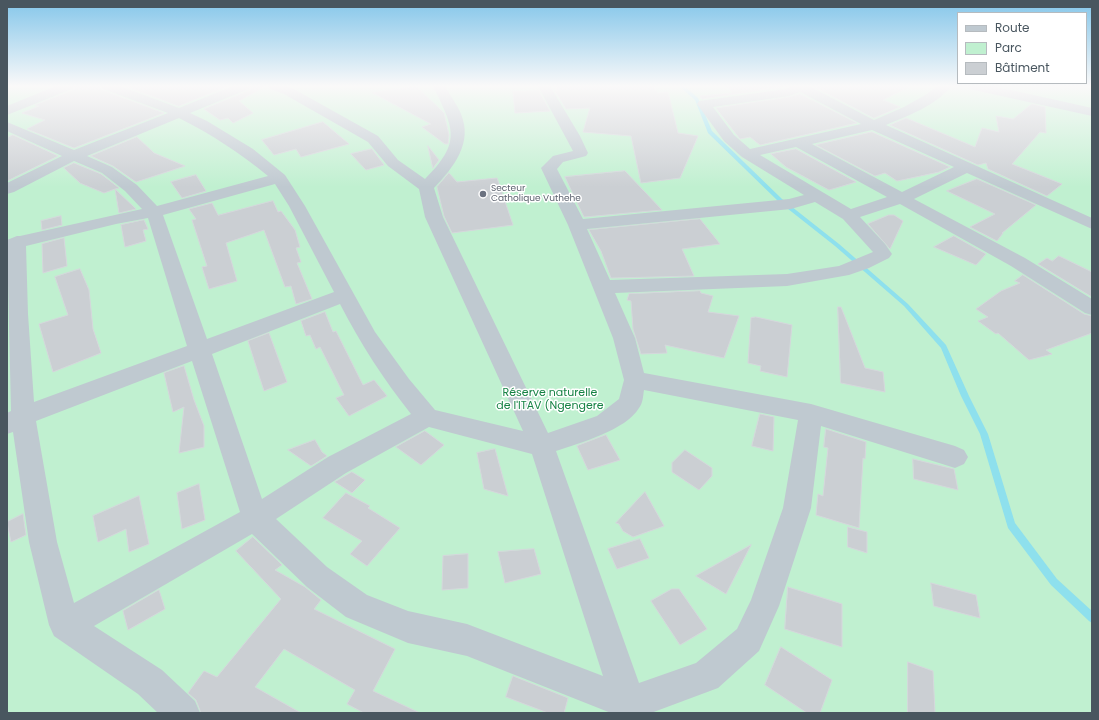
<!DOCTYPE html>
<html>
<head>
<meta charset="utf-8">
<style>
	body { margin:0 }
	#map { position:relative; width:1099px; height:720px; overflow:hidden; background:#f3f1f1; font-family:Poppins,sans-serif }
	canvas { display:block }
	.frame { position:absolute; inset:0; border:8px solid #49565f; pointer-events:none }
	.legend { position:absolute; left:957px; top:12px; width:130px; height:72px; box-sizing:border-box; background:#fff; border:1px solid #b6bbbf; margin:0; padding:5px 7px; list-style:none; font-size:12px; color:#49565f }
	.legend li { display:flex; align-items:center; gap:8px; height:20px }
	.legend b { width:20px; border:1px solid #b6bbbf }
</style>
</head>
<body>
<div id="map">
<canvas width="1099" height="720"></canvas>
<div class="frame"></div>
<ul class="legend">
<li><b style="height:5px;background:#bfc9d0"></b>Route</li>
<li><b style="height:11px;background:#c0f0d0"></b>Parc</li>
<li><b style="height:11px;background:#cbcfd3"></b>Bâtiment</li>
</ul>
</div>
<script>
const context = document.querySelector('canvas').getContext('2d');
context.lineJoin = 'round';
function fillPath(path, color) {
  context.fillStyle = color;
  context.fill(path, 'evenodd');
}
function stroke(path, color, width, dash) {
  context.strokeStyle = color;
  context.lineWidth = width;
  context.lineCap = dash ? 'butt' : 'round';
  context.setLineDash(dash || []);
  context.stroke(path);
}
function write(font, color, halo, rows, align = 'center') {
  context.font = font + ' Poppins,sans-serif';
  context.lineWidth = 3;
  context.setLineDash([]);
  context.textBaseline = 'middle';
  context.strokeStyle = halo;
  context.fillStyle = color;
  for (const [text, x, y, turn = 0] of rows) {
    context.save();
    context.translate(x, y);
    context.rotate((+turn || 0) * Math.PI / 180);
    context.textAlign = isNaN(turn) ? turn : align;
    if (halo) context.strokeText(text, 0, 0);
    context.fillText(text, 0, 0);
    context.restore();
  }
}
const green = new Path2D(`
	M7,86H1092V713H7Z`);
const stream = new Path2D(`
	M679,86H684L698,98L712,131L782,199L839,244L908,304L946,345L969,396L988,434L1015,523L1057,579L1092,611V623L1089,621L1051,585L1008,528L980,434L961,396L941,348L904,306L835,246L778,201L708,133L695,100Z`);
const building = new Path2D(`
	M75,86H100L102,90L164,113L74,148L27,129L45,120L22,113L39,106L35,105L73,90Z
	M125,86H228L179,106Z
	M252,86H265L239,101L253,113L233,123L228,118L220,120L204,109L250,90Z
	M416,86L444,113L449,135L448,144H445L422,127L431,124L373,93Z
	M556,86H654L657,93L668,92L678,133L698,136L680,178L641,183L631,136L583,132L590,108L566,109L555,91H557Z
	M726,86H787L702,99L700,96L733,93Z
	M813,86H910L883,100L900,107L874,118Z
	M539,91L550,111L515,113L513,92Z
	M800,94L857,123L760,145L750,137L740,139L716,108L789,97Z
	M1032,104L1045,107L1046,133L1040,132L1012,164L1062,184L1047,196L988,169L986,163L978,165L890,125L906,118L975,147L982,128L999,132L996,116L1013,119Z
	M323,122L349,144L301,157L296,149L274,155L262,140Z
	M872,132L950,167L939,172L897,181L885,173L875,176L816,145Z
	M13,135L58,156L7,181V138Z
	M137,137L154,153L185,166L136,182L113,166L91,156Z
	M428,146L439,160L433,168Z
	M372,149L384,165L366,170L351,154Z
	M796,149L856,182L829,190L786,167L771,154Z
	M74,163L101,174L119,188L115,189L136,209L119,213L115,189L104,193L80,183L64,168Z
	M625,171L662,210L584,217L565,177Z
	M449,173L457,182L497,178L513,225L452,233L444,216L437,187Z
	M196,175L206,191L182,198L171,182Z
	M977,179L1036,205L1002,233H1003L997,241L970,227L995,214L947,191Z
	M273,201L278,212L281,211L295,230L300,247L296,248L301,262L297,263L312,299L296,304L291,286L285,287L264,230L226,243L237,281L209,289L202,267L207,266L192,220L196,219L189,209L212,203L218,215Z
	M889,215H894L903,221L890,249L868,224Z
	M61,216L62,225L42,230L41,221Z
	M700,219L720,244L682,249L694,276L611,278L601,251L589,230Z
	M144,220L148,229L143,230L146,241L125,247L121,225Z
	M954,236L986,254L976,265L934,247Z
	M64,238L67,266L43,273L42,244Z
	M1059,256L1092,272V297L1038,264L1047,258L1052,261Z
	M80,269L89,290L93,329L101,353L53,372L39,324L68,315L55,277Z
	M1023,275L1084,314L1092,316V333L1046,350L1052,354L1029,360L998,333L996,334L978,321L988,317L976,309L1001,291L1020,283L1015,281Z
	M700,291L701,293L713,296L708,312L739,316L724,358L665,345L667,353L641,354L633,329L631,301L627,300L629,294Z
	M838,307H841L865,368L883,372L885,392L841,383Z
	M325,312L333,332L336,331L363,385L374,380L387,396L349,416L336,398L344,395L320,347L316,349L310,335L306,336L301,321Z
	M756,317L792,325L787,377L760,371L761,366L748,363L751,318Z
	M269,333L287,382L264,391L248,341Z
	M184,366L194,400L204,426V447L179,453L184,407L173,412L164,373Z
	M760,414L774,417L773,451L752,446Z
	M826,429L866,442L865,459L863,458L859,528L816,515L818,494L823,496L828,448L824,447Z
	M425,431L444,445L421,465L396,447Z
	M606,435L620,460L588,470L577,446Z
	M315,440L322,452L327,456L311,466L288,450Z
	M495,449L508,496L484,489L477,453Z
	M685,450L712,468V476L699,490L672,472V463Z
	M913,459L954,469L958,490L914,479Z
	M352,472L365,480L352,493L335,482Z
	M199,484L205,520L182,529L177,493Z
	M645,492L664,526L633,537L623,531L619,524L616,523Z
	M346,493L370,506L368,508L400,528L367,566L350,554L362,541L323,518Z
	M139,496L149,544L129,552L126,529L98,542L93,516Z
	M23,514L26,535L11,542L7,522Z
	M848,527L867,532V553L848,547Z
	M253,537L282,565L275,570L305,587L321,600L314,609L395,649L373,691L420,713H364L347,704L355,690L284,649L255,687L301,713H201L196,700L188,693L204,671L217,677L281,599L236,551Z
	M640,539L649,558L617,569L608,549Z
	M751,545L726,594L696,576Z
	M534,549L541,574L505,583L498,552Z
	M468,554V588L442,590L443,556Z
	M931,583L976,595L980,618L934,606Z
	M788,587L842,604V647L785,629Z
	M672,589H679L707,629L680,645L651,601Z
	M159,590L165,609L128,630L123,611Z
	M781,647L832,680L820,713H807L765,685Z
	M908,662L933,671L935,713H908Z
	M513,676L568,698L564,713H548L506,697Z`);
const street = new Path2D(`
	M56,86H74L72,89L7,115V106Z
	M101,86H120L179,108L233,86H251L249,89L190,113L207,121L253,149L285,175L305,206L375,332L409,379L435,410L523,431L425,217L419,189L388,166L368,142L284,94L270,89L268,86H287L292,88L378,136L398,160L425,179C462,142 454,129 433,86H445C450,96 457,104 461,114C473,143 454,167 434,188L443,217L548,433L597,416L619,399L624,380L613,338L568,225L541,168L553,156L573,151L538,86H550L580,136L588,153L586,156L563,162L557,169L583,219L789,199L804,195L742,157L724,141L697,104L699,101L786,89L791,86H809L874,120L904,107L927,94L937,86H951C936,106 907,116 886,125L1092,218V229L967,173L914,199L1025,258L1092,299V315L1085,313L1011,266L900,204L860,217L885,244L892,254L889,258L869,268L849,275L787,286L615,293L635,338L644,373L811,404L955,446L964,450L968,457L964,464L955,468L821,426L811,508L779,606L759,651L718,688L651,713H611L467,656L408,643L346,617L307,587L252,534L94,626L162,670L195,701L200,713H158L138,694L54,636L49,625L29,542L13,432L7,434V413L11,411L7,240L17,236H20L142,209L125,191L102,173L74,161L14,192L7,194V183L62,156L7,131V122L74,150L168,113L103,89ZM800,92L861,124L750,149L734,135L713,107L789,96ZM179,118C211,134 240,153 268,176L157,206L137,185L112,167L87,156ZM872,130L954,167L902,192L812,144ZM796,147L887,197L851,209L760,155ZM275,184L289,206L334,292L207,339L163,215ZM815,202L843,219L873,252L839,266L787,274L610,280L587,229L791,209ZM148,218L187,346L34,402L28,314L26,246L116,224ZM340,304C360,343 384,380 411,414L328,457L262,499L212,354ZM192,361L240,512L74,603L57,542L36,421ZM644,390L798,420L783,508L751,600L737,629L696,663L639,683L556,451C580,443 626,430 639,408C643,403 643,396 644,390ZM429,427L532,454L603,676L467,624L408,611L367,595L327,567L276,519L346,473Z
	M968,86H993L1092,108V116L974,90L970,89Z`);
const markers = [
	[483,194,4,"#6b7280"]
];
const farWorshipnames = [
	["Secteur",491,189],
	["Catholique Vuthehe",491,199]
];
const parkNames = [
	["Réserve naturelle",550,393],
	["de l'ITAV (Ngengere",550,406]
];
fillPath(green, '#c0f0d0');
fillPath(stream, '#8ee0ed');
fillPath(building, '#cbcfd3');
stroke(building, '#d5d8dc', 1);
fillPath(street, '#bfc9d0');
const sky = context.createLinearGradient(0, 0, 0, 187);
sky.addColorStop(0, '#84c6ea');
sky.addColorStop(0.46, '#faf9f9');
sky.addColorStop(1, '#faf9f900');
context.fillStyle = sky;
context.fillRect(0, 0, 1099, 187);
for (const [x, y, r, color] of markers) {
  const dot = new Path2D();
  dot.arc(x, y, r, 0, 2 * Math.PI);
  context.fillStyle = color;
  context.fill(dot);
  stroke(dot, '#fff', 1.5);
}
write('9px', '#5b616d', '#fff', farWorshipnames, 'left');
write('11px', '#178345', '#fff', parkNames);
</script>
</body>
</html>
